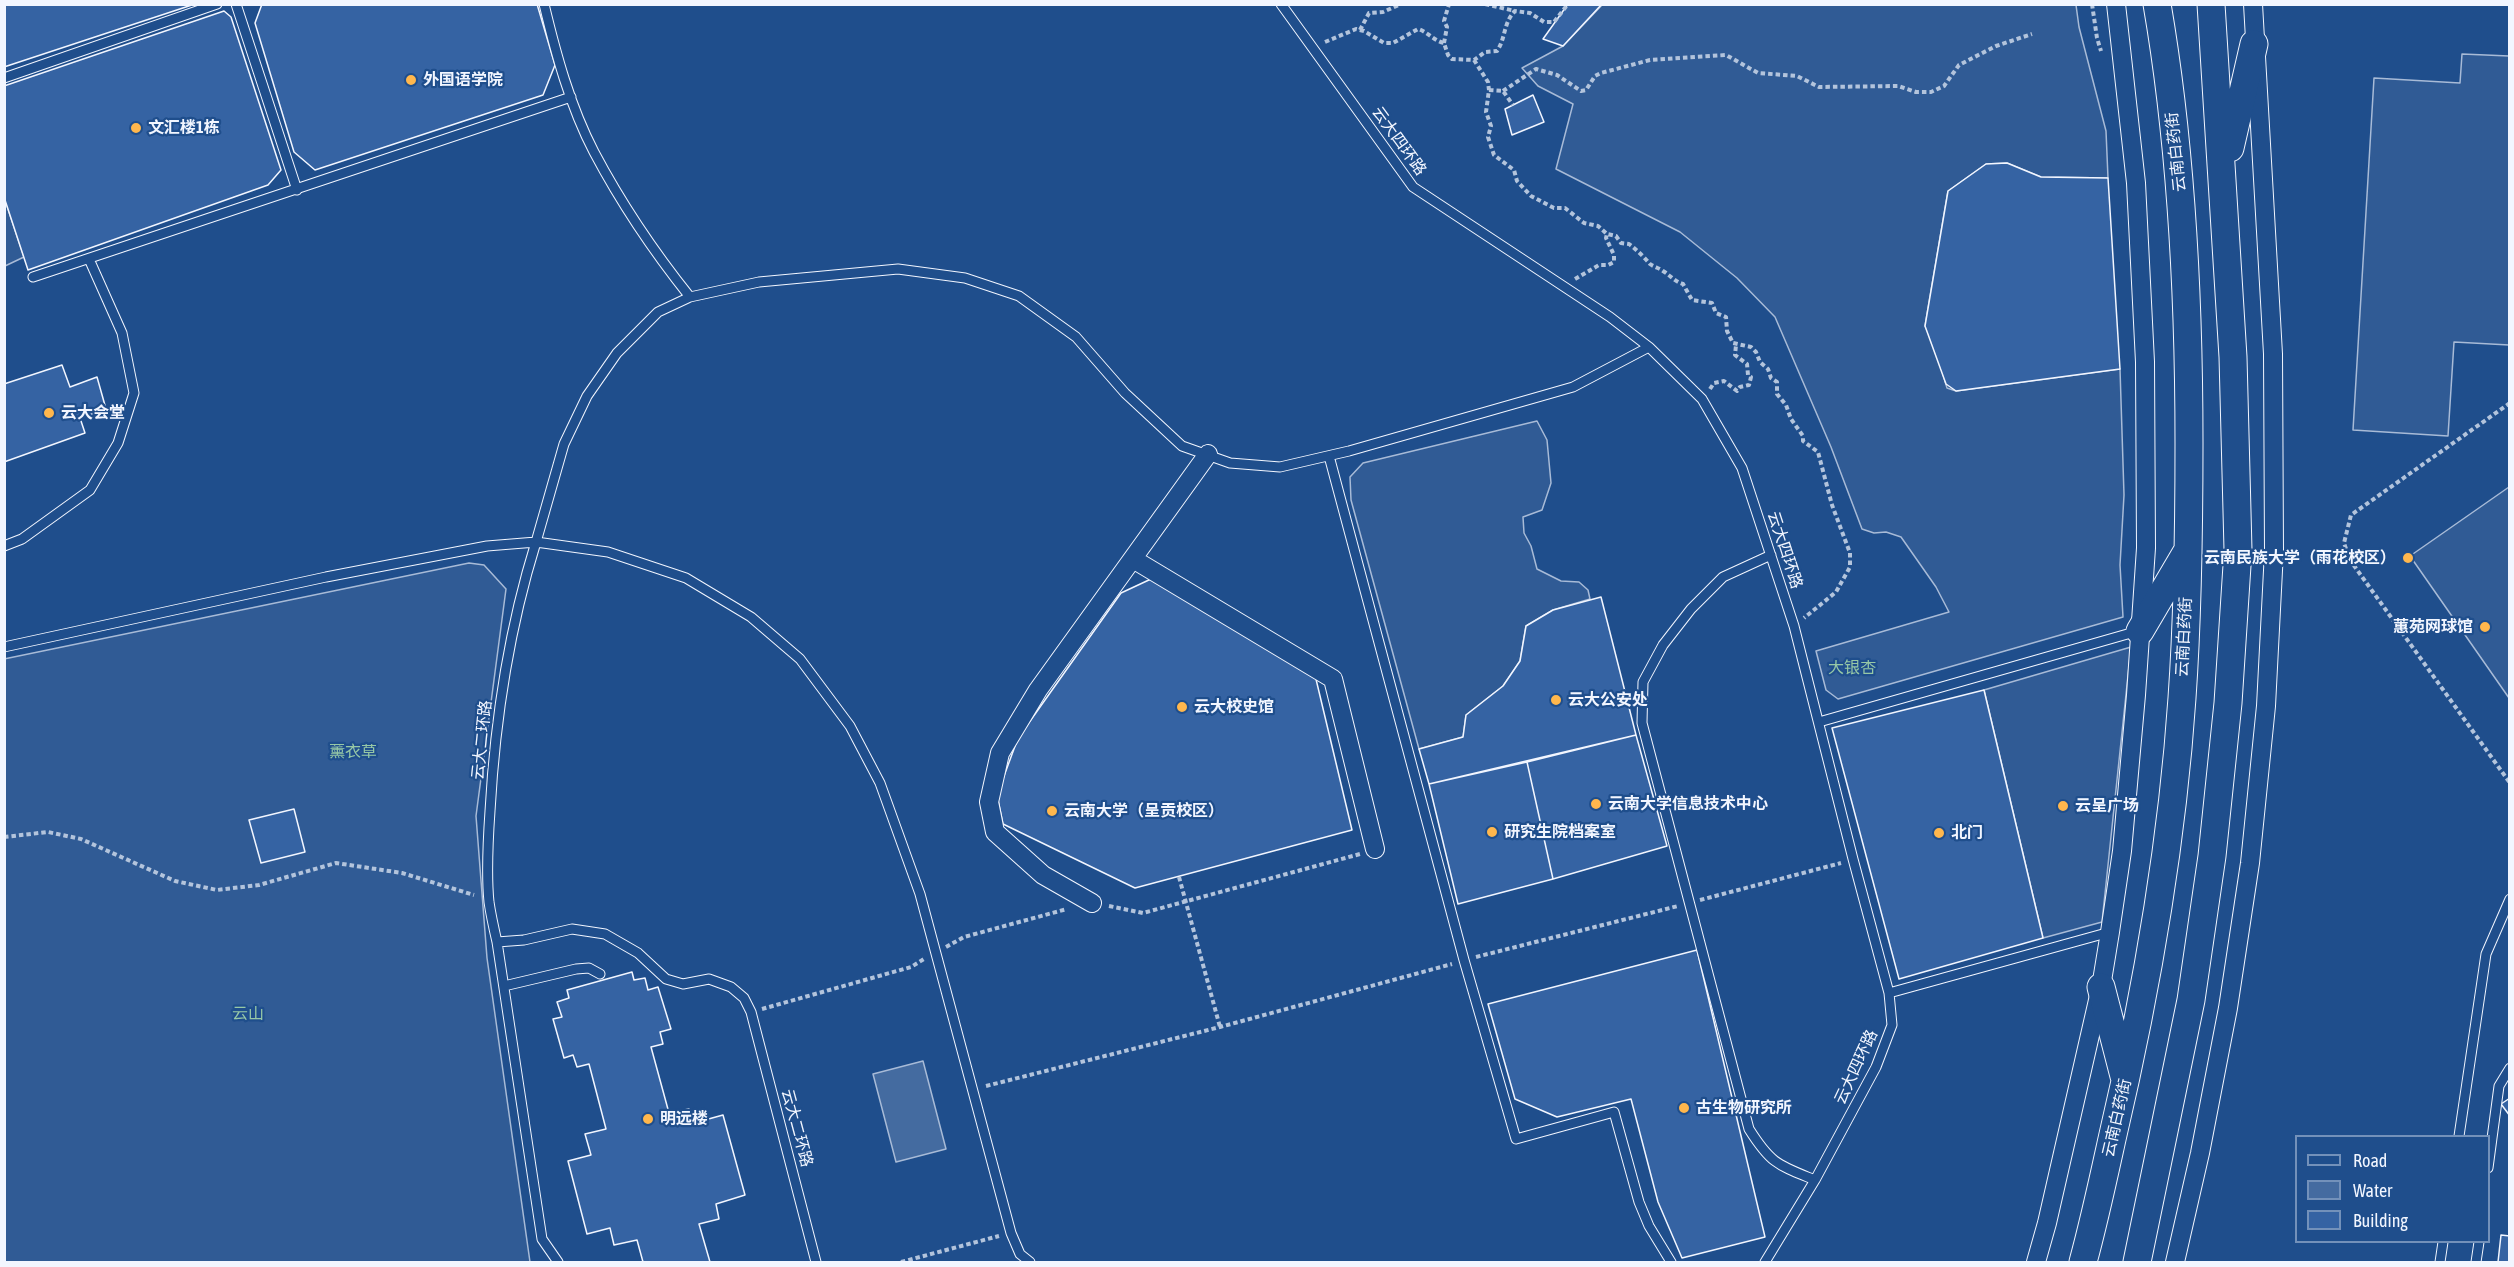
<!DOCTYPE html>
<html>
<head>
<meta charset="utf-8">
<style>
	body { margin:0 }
	#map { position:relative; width:2514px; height:1267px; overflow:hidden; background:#1f4e8c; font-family:"Asap Condensed",sans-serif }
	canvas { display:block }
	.frame { position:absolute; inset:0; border:6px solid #f2f6ff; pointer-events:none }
	.legend { position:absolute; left:2295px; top:1135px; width:195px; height:108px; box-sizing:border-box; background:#1f4e8c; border:2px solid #7391ba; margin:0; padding:8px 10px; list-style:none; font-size:18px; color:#f2f6ff }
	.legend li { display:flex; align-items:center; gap:12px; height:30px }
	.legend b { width:30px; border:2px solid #7391ba }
</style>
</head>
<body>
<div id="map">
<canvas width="2514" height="1267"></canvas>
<div class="frame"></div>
<ul class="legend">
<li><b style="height:8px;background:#1f4e8c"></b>Road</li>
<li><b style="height:16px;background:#446ba0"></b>Water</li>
<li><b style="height:16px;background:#3563a3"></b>Building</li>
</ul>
</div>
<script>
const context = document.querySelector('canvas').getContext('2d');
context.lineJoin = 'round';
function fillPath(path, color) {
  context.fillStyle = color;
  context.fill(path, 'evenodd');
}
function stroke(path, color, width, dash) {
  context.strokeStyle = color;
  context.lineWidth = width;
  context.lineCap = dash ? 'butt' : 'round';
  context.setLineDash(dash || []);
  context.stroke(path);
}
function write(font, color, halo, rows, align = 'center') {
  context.font = font + ' "Asap Condensed","Noto Sans SC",sans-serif';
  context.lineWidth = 4.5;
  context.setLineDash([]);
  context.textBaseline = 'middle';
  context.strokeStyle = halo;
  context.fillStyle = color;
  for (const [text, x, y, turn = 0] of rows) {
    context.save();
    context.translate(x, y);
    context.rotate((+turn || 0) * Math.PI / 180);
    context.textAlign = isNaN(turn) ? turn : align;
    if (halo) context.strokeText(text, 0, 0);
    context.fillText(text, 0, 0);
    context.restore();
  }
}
const built = new Path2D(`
	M1602,5H2076L2079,27L2106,131L2108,178L2041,177L2007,163L1986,164L1948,191L1925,326L1935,347L1947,388L1956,391L2120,369L2124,495L2120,565L2123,617L1838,699L1826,690L1816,651L1949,612L1936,587L1901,537L1886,532L1874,533L1862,529L1831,447L1775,317L1737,278L1680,232L1556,169L1573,104L1538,86L1522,68L1563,46Z
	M2462,54L2509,56V345L2454,342L2448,436L2353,430L2374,78L2460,83Z
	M4,197L24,257L5,266H4Z
	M1537,421L1547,440L1551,483L1542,510L1523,517L1524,533L1531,546L1537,569L1561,581L1579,582L1588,590L1590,599L1553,610L1526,626L1520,661L1503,686L1466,715L1463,737L1419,749L1351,500L1350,477L1363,463Z
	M2509,487V698L2410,556Z
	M469,563L484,565L506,589L476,816L487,958L530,1262H5L4,659Z
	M2131,647L2102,922L2043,938L1984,690Z`);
const water = new Path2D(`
	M923,1061L946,1149L896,1162L873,1074Z`);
const building = new Path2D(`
	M4,4H195L4,67Z
	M262,4H537L555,65L543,95L315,170L294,152L255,23Z
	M1568,4H1602L1563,46L1543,39Z
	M224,11L231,17L281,170L268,185L28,270L4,197V86Z
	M1533,95L1544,122L1512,135L1505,109Z
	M2007,163L2041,177L2108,178L2120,369L1956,391L1946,384L1925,326L1948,191L1986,164Z
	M62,365L70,387L97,377L106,409L80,418L85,433L4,462V384Z
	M1151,579L1315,675L1352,830L1135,888L1003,824L997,795L1018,738L1121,593Z
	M1601,597L1636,735L1429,784L1419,749L1463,737L1466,715L1503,686L1520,661L1526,626L1553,610Z
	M1984,690L2043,938L1899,979L1832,728Z
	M1636,735L1667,846L1553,879L1527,762Z
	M1527,762L1553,879L1458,904L1429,784Z
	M294,809L305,852L261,863L249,820Z
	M1697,950L1765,1237L1682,1258L1658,1202L1631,1099L1557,1117L1515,1099L1488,1004Z
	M632,972L634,980L645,978L648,990L658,987L671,1029L660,1032L663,1044L651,1047L669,1113L689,1109L694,1123L723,1115L745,1195L716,1204L719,1219L699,1224L710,1262H643L637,1240L614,1245L610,1228L587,1234L568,1161L591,1155L585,1134L606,1129L589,1064L577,1067L573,1055L564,1058L553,1019L562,1017L557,1002L569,998L567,990Z
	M2510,1098V1116L2501,1104Z
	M2501,1235L2510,1236V1262H2498Z`);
const path = new Path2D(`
	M1485,4L1515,11
	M2092,4L2097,38L2101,51
	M1360,30L1369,13L1383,12L1401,4
	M1325,42L1356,29L1364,31L1384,43H1393L1418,29C1428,32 1434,41 1444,43L1448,55L1452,59L1474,60L1485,52L1497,51C1506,38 1503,23 1515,11L1530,13L1544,22H1554L1568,4
	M1444,43L1447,27L1444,21L1449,4
	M1474,60L1488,82L1489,90L1486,112L1491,126L1488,137L1494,155L1514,170L1517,181L1531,196L1554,208H1565L1584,223L1598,226L1607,234L1616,236L1621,243L1629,244C1637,250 1644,257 1650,264C1654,267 1659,268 1663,271C1671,276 1674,281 1683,284L1692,300L1712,303L1716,313L1726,317L1727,331L1733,343L1751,347L1756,352L1760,362L1768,369L1771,378L1777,382V394L1786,405L1791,419L1803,436V441L1818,452L1832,505L1850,553V567L1836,592L1804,618
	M1489,90L1503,91L1513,105
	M1503,91L1536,69L1557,75L1581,91L1586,90L1595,76L1601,73L1650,60L1726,55L1758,73L1797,76L1819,87L1898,86L1916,92H1931L1944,86L1959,65L1996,46L2032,34
	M1575,279L1599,265H1608L1614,262V255L1606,238L1607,234
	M1710,389L1714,383L1724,381L1737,391L1740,387L1749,385L1751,377L1748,375L1747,364L1735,355L1736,345
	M2510,403L2351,515L2344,543L2350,560L2510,783
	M4,837L48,832L81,839L175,881L217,890L259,885L336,863L402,873L474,895
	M1179,877L1220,1027
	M1700,900L1841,863
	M1109,906L1143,913L1360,854
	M946,947L964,937L1067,909
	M1476,957L1678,906
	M762,1009L911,967L924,959
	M986,1086L1220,1027L1452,964
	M901,1262L999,1236`);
const service = new Path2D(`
	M236,4L297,190
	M544,4C556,54 570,106 594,152C621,203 654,252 690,297
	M1281,4L1413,187L1610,317L1649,347L1702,399L1742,468L1794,626L1853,859L1889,993L1892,1025L1876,1067L1815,1180L1765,1262
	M4,78L217,4
	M33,277L571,97
	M1329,456L1464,960L1516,1139L1614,1112L1639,1202L1649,1226L1671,1262
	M4,546L22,539L90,490L118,443L134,393L122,333L89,259
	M1771,555L1723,577L1691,609L1663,645L1643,682L1642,723L1749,1129C1771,1164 1778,1165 1815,1180
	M4,647L326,577L487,546L536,542C509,629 495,720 490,811C488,840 486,873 489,902C491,916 494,929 497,942L524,940L572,929L605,934L638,953L666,979L683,984L709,979L731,987L744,998L751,1012L816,1262
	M1819,722L2138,631
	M497,942L542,1239L558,1262
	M504,986L576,969L589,968L600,974
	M1889,993L2110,932
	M2459,1136L2486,954L2510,899
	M2488,1168L2499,1086L2510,1068
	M1030,1262L1020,1254L1011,1233L920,894L880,783L850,726L800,659L751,617L686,578L608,552L536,542L564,444L587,396L617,353L658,312L690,297L759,282L898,269L965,278L1019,296L1076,337L1125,393L1182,446L1230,463L1280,467L1349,451L1573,387L1649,347
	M2440,1262L2443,1242
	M2476,1262L2479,1242`);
const minor = new Path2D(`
	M1133,559L1333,679L1375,849
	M1092,903L1043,875L995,832L989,802L1000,753L1038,690L1208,454
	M2036,1262L2047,1223L2101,987L2110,932L2122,851L2136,695L2146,548L2145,362L2136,183L2116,4
	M2175,1262L2200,1153L2228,1008L2250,863L2266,706L2274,551L2273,354L2253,4`);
const primary = new Path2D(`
	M2230,148L2254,44
	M2140,631L2186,553
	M2101,987L2124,1076
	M2083,1262C2094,1222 2103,1180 2112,1139C2146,994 2172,846 2182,698C2188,613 2189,528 2189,443C2189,297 2182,149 2157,4
	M2137,1262L2191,1000L2212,856L2228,703L2238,550L2233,357L2211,4`);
const markers = [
	[411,80,6,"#ffb74d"],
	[136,128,6,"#ffb74d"],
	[49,413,6,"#ffb74d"],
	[2408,558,6,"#ffb74d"],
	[2485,627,6,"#ffb74d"],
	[1556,700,6,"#ffb74d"],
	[1182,707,6,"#ffb74d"],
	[1596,804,6,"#ffb74d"],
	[2063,806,6,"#ffb74d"],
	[1052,811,6,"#ffb74d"],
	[1492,832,6,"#ffb74d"],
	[1939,833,6,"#ffb74d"],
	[1684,1108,6,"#ffb74d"],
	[648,1119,6,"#ffb74d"]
];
const poiNames = [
	["外国语学院",423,80],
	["文汇楼1栋",148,128],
	["云大会堂",61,413],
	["云南民族大学（雨花校区）",2396,558,"right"],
	["蕙苑网球馆",2473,627,"right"],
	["云大公安处",1568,700],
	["云大校史馆",1194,707],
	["云南大学信息技术中心",1608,804],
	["云呈广场",2075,806],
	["云南大学（呈贡校区）",1064,811],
	["研究生院档案室",1504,832],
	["北门",1951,833],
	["古生物研究所",1696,1108],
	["明远楼",660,1119]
];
const streetNames = [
	["云大四环路",1399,141,54],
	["云南白药街",2176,152,-96],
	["云大四环路",1785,550,72],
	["云南白药街",2184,637,-87],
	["云大二环路",482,740,-84],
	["云大四环路",1856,1067,-65],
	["云南白药街",2117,1118,-77],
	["云大二环路",797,1128,75]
];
const parkNames = [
	["大银杏",1852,668],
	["薰衣草",353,752],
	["云山",248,1014]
];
fillPath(built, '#305b95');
stroke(built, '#a8bbd7', 1.5);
fillPath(water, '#446ba0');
stroke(water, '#a8bbd7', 1.5);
fillPath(building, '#3563a3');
stroke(building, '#f2f6ff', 1.5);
stroke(service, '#f2f6ff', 11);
stroke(minor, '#f2f6ff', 20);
stroke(primary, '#f2f6ff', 29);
stroke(path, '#b3c4dc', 4, [4.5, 3]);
stroke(service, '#1f4e8c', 9);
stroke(minor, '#1f4e8c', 18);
stroke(primary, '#1f4e8c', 27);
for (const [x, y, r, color] of markers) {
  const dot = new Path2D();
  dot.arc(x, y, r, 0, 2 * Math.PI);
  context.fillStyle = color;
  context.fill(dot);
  stroke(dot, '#1f4e8c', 2);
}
write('bold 16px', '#f2f6ff', '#1f4e8c', poiNames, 'left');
write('16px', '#f2f6ff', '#1f4e8c', streetNames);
write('16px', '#97c8a6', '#1f4e8c', parkNames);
</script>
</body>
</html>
